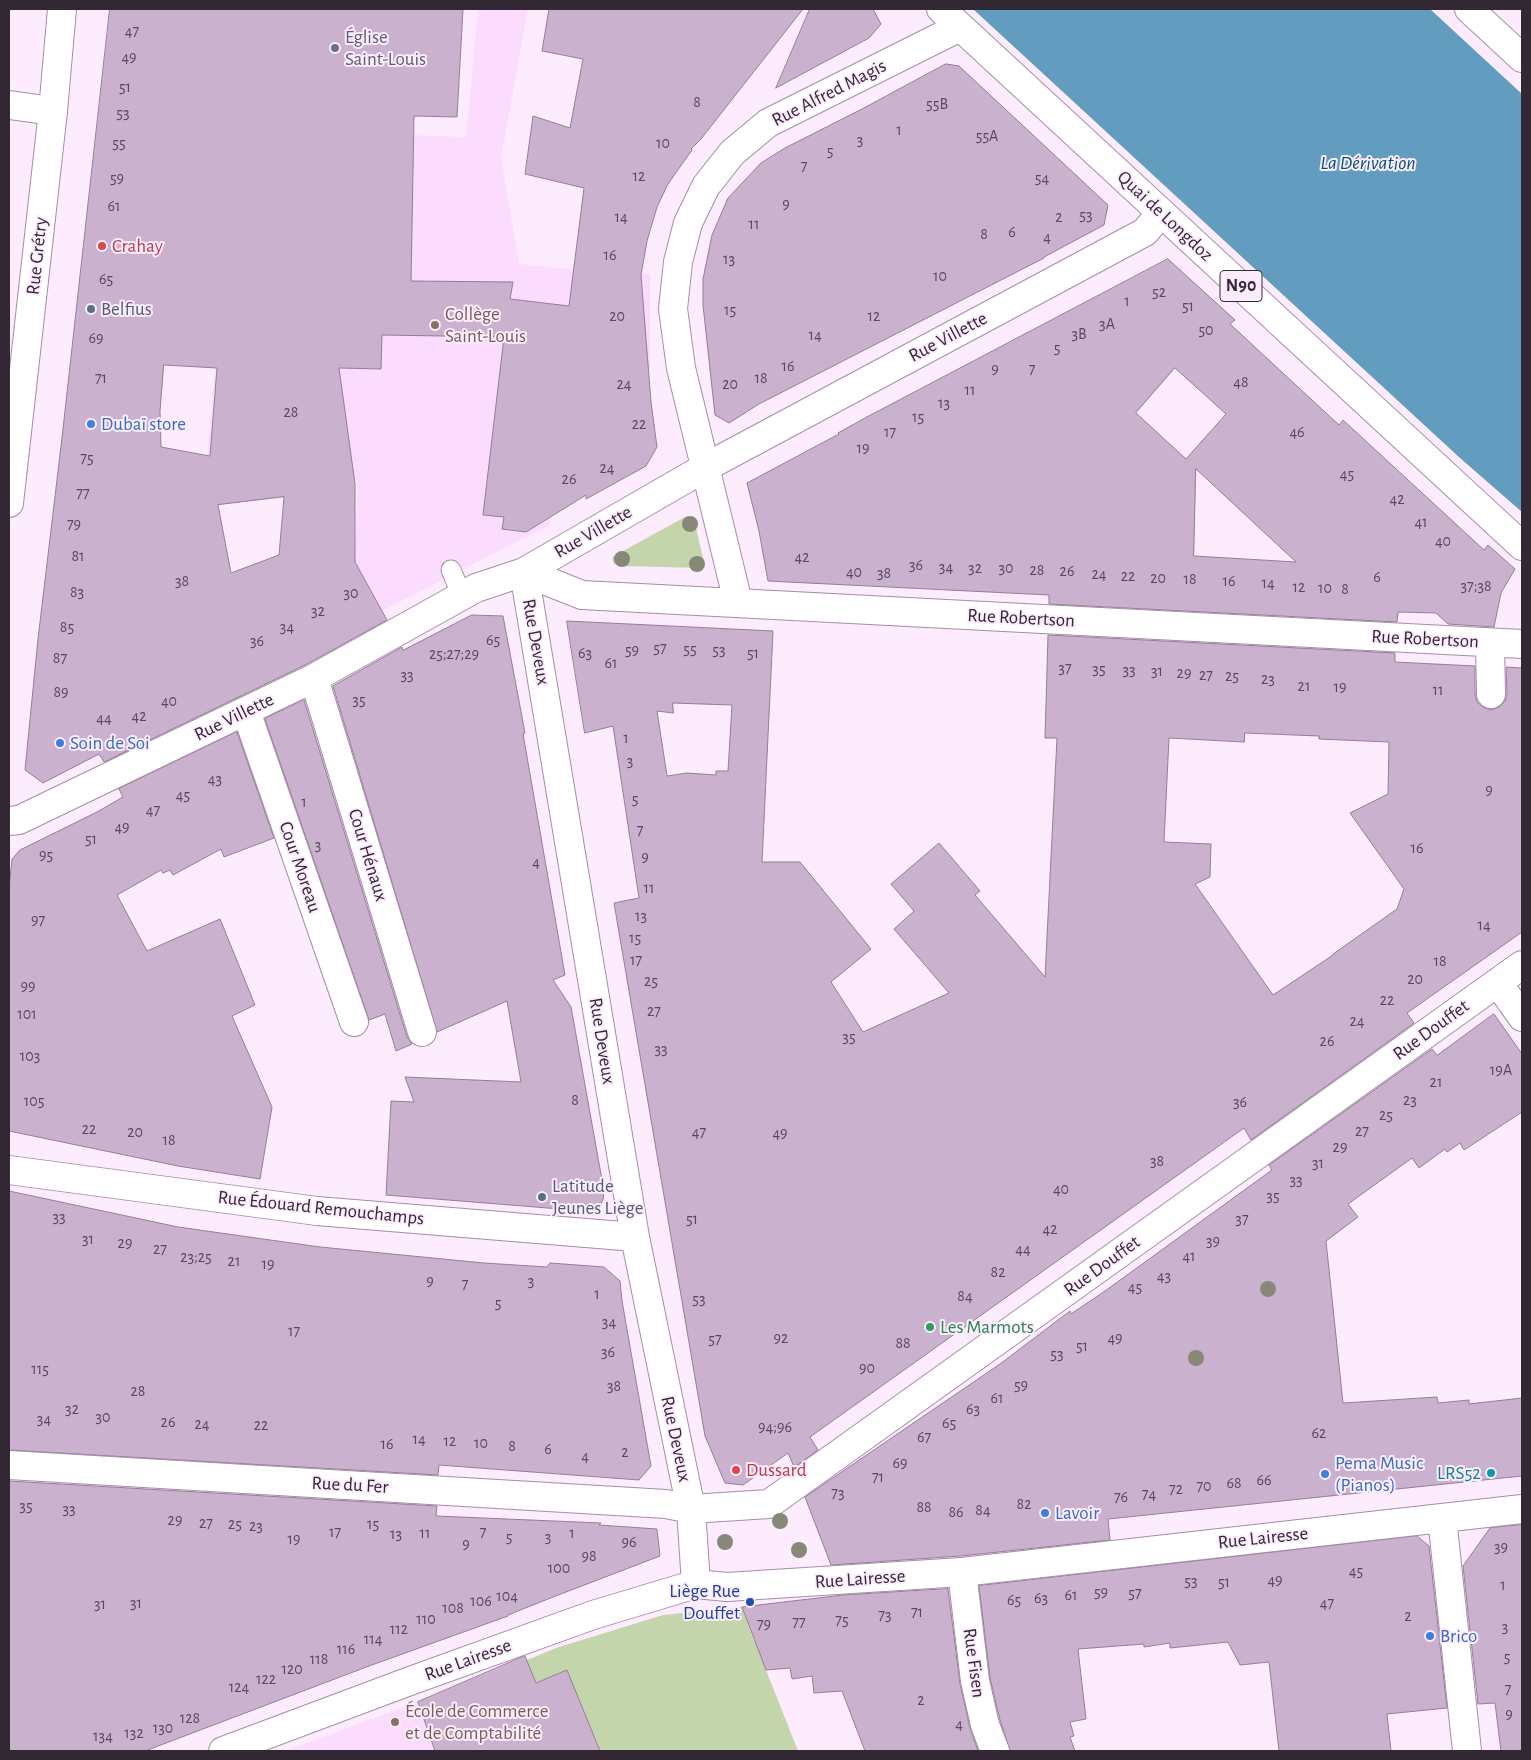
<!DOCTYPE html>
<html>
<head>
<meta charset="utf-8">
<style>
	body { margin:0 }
	#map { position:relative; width:1531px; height:1760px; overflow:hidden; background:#fcecfe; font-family:"Alegreya Sans",sans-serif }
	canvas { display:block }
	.frame { position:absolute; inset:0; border:10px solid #322833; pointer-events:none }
</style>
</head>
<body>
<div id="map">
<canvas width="1531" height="1760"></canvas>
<div class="frame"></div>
</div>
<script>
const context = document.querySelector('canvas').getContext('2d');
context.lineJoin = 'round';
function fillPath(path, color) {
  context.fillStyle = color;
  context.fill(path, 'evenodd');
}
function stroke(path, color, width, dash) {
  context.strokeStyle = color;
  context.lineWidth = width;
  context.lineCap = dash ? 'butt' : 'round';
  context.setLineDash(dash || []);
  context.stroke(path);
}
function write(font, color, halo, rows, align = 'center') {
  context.font = font + ' "Alegreya Sans",sans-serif';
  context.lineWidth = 4;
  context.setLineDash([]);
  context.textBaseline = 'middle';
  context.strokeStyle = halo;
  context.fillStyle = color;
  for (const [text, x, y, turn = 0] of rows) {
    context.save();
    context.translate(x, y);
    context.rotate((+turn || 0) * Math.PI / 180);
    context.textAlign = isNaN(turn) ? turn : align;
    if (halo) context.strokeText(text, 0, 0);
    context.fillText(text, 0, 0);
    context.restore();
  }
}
const built = new Path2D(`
	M478,9H528L501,158L519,264L587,271L650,274V369L647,368L554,460L549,525L382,611L355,562L358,480L204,486L224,282L216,129L466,137Z
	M418,1702L435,1751H286Z`);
const green = new Path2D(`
	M692,516L694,519L703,558V565L701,568L620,566L614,564L612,558L614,556L685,517Z
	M742,1607L754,1641H758L759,1649L766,1670L798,1751H600L567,1670L536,1683L527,1660L556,1648L663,1615Z`);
const water = new Path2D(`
	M973,9H1430L1522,94V512L1460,458Z`);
const building = new Path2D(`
	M110,9H463L457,117L414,116L411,281L513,282L510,299L569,306L584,188L525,174L533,116L570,128L583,59L542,51L549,9H803L701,139L691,149L692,150L668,184L657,207L647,241L641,275L651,402L657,447L646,466L586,499V495L526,532L502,529L504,517L483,515L504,337L382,335L381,369L339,368L355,484V562L387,620L307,664L104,762L99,754L43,783L25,770L38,639L62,438ZM164,365L217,368L210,456L161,447L160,412ZM284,497L279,555L231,573L218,505Z
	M810,9H873L881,24L869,38L776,88Z
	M946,64L959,66L1108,205L1104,225L1044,257V258L759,404L729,423L715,415L703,305V279L712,235L728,198L761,163L785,148L862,109Z
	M1168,259L1235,320L1230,324L1339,425L1343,420L1484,550L1488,545L1515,569L1501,593L1494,627L1448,624L1436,613L1398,612L1397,622L1049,604V595L768,581L759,531L747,483L839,434L838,433L865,418ZM1175,368L1226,414L1186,459L1136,413ZM1196,469L1296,562L1194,556Z
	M472,615L503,616L525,733L523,734L565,975L553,980L571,1007L604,1191L603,1200L600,1205L591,1210L585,1211L386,1195L391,1101L414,1102L405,1077L521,1082L507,1001L437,1032L333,686L402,647L403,650Z
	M567,621L773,631L762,862H800L871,949L831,982L863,1032L949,993L894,929L914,911L891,884L939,843L980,891L975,895L1045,977L1057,738H1045L1048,635L1395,653V662L1475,666V694L1477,702L1483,707L1491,710L1499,707L1505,701L1507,694L1506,667L1522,668V932L1407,1013L1414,1023L1251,1140L1244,1128L810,1437L818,1450L794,1467L788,1453L743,1485L725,1483L705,1436L614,903L639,898L613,726L585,733ZM673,703L732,705L728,771H716V775L687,773L667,776L657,711L673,713ZM1245,733L1319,736V739L1389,742L1388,794L1350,813L1404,889L1397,909L1333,954V955L1273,995L1195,884L1210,877L1211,844L1164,842L1169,738L1244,742Z
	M304,700L407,1037L412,1044L396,1051L385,1014L369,1020L265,719Z
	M237,732L274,838L224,857L221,849L173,875L170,870L163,873L161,870L117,895L147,951L220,919L255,1005L232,1016L272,1107L260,1179L178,1166L9,1131V888L12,859L20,850L97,812L123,797L119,789Z
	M1494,1014L1522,1054V1112L1464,1150L1460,1143L1447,1152L1445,1149L1419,1168L1412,1158L1348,1204L1358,1217L1326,1241L1343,1403L1437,1397L1438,1403L1469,1400V1404L1522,1398V1476L1108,1519L1110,1540L961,1556L831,1565L805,1497L1000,1364L1070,1311L1071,1314L1105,1291L1272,1170L1269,1165L1432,1049L1437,1055Z
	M9,1191L178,1227L320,1247L484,1263L547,1267L550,1263L604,1267L620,1281L622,1301L651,1466L639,1480L439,1465L438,1475L9,1450Z
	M9,1481L437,1506L436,1516L601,1523L599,1525L657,1529L660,1556L553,1597L508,1615V1616L369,1666L145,1751H9Z
	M1522,1525V1751H1501L1495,1703L1478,1704L1463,1566L1490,1528Z
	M1417,1536L1429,1546L1447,1708L1387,1714L1391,1751H1279L1269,1662L1240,1665L1228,1642L1170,1648V1643L1144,1647V1644L1078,1649L1086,1719L1070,1722L1074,1736L1070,1737L1075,1751H1010L1000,1720L990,1678L979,1586Z
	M948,1589L960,1684L970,1728L978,1751H865L842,1691L814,1693L812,1676L792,1679L790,1668L766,1670L742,1607L843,1595Z
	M525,1656L536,1683L567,1670L600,1751H435L418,1702Z`);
const lane = new Path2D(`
	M451,570L462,596`);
const street = new Path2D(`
	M9,105L53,111
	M524,572L635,1237L691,1509L696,1584
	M524,572L582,595L1522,644
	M738,602L681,368L673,309L678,262L688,223L706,186L732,153L768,123L960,27
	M1490,643L1491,694
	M314,678L422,1032
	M246,711L354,1022
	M9,821L19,820L314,678L476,588L524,572L706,467L1145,232L1161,213
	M1498,983L1522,1017
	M9,1170L317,1211L635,1237
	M9,1465L666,1504L691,1509L769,1504L1522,965
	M1442,1518L1467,1751
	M962,1572L975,1681L985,1725L995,1751
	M223,1751L410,1681L593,1615L696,1584L727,1587L962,1572L1522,1509`);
const secondary = new Path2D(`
	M9,503L53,111L62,9`);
const primary = new Path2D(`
	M941,9L1522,546
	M1469,9L1522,58`);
const trees = [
	[690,524],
	[622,559],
	[697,564],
	[1268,1289],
	[1196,1358],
	[780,1521],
	[725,1542],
	[799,1550]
];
const markers = [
	[335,48,5,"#6b7280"],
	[102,246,5,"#e0444e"],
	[91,309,5,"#5c6f8a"],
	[435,325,5,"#8d6e63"],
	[91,424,5,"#3f7fe0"],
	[60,743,5,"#3f7fe0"],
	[542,1197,5,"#5c6f8a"],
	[930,1327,5,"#2e9e5b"],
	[736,1470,5,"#e0444e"],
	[1491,1473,5,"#0f9aa8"],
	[1325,1474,5,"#3f7fe0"],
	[1045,1513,5,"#3f7fe0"],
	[750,1602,5,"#1a4fb4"],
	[1430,1636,5,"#3f7fe0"],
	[395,1722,5,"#8d6e63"]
];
const numberNames = [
	["47",132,31],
	["49",129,57],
	["51",125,87],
	["8",697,102],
	["55B",937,104],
	["53",123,113],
	["1",899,130],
	["55A",987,136],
	["3",860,140],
	["55",119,143],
	["10",663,143],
	["5",830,151],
	["7",804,166],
	["12",639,176],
	["59",117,178],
	["54",1042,178],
	["9",786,204],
	["61",114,206],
	["53",1086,215],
	["14",621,217],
	["2",1059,217],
	["11",754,224],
	["6",1012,232],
	["8",984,234],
	["4",1047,237],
	["16",610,255],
	["13",729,259],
	["10",940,276],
	["65",106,279],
	["52",1159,292],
	["1",1127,301],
	["51",1188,306],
	["15",730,310],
	["20",617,316],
	["12",874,316],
	["3A",1107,324],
	["50",1206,330],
	["3B",1079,334],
	["14",815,335],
	["69",96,338],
	["5",1057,348],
	["16",788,366],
	["9",995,369],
	["7",1032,369],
	["71",101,378],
	["18",761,378],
	["48",1241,382],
	["24",624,384],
	["20",730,384],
	["11",970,390],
	["13",944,403],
	["28",291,412],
	["15",918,417],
	["22",639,424],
	["17",890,432],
	["46",1297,432],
	["19",863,448],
	["75",87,458],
	["24",607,468],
	["45",1347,474],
	["26",569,479],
	["77",83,493],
	["42",1397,499],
	["41",1421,522],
	["79",74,524],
	["40",1443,541],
	["81",78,556],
	["42",802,557],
	["36",916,565],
	["34",946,567],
	["32",975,568],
	["30",1006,568],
	["28",1037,570],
	["26",1067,571],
	["40",854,572],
	["38",884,573],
	["24",1099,574],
	["22",1128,576],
	["6",1377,577],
	["20",1158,578],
	["18",1190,579],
	["38",182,581],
	["16",1229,581],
	["14",1268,583],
	["37;38",1476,586],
	["12",1299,587],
	["10",1325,588],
	["8",1345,589],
	["83",77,592],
	["30",351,593],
	["32",318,611],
	["85",67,627],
	["34",287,627],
	["65",493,640],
	["36",257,641],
	["57",660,648],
	["55",690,649],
	["59",632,650],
	["53",719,650],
	["63",585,653],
	["51",753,653],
	["25;27;29",454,654],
	["87",60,658],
	["61",611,663],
	["37",1065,668],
	["35",1099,669],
	["33",1129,670],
	["31",1157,671],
	["29",1184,673],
	["33",407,675],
	["27",1206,675],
	["25",1232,676],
	["23",1268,679],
	["21",1304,686],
	["19",1340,687],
	["11",1438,690],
	["89",61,692],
	["35",359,700],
	["40",169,701],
	["42",139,716],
	["44",104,718],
	["1",626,738],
	["3",630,761],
	["43",215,779],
	["9",1489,790],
	["45",183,795],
	["5",635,799],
	["1",304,802],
	["47",153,810],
	["49",122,827],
	["7",640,830],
	["51",91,839],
	["3",318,845],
	["16",1417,848],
	["95",46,855],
	["9",645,857],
	["4",536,862],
	["11",649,888],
	["13",641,916],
	["97",38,920],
	["14",1484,925],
	["15",635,938],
	["17",636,960],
	["18",1440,961],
	["20",1415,979],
	["25",651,981],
	["99",28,986],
	["22",1387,1000],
	["27",654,1011],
	["101",27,1014],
	["24",1357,1021],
	["35",849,1037],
	["26",1327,1041],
	["33",661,1049],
	["103",30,1056],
	["19A",1501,1070],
	["21",1436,1082],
	["8",575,1100],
	["23",1410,1100],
	["105",34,1101],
	["36",1240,1102],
	["25",1386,1115],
	["22",89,1129],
	["27",1362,1131],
	["20",135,1132],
	["47",699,1132],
	["49",780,1133],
	["18",169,1140],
	["29",1340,1147],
	["38",1157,1161],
	["31",1318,1163],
	["33",1296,1180],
	["40",1061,1189],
	["35",1273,1196],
	["33",59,1217],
	["51",692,1219],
	["37",1242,1219],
	["42",1050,1229],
	["31",88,1239],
	["39",1213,1241],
	["29",125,1243],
	["27",160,1249],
	["44",1023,1249],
	["41",1189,1256],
	["23;25",196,1257],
	["21",234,1261],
	["19",268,1264],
	["82",998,1272],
	["43",1164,1276],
	["9",430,1281],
	["3",531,1281],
	["7",465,1284],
	["45",1135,1287],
	["1",597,1294],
	["84",965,1296],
	["53",699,1299],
	["5",498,1303],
	["34",609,1322],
	["17",294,1331],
	["92",781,1338],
	["49",1115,1338],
	["57",715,1339],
	["88",903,1343],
	["51",1082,1346],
	["36",608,1352],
	["53",1057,1354],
	["90",867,1368],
	["115",40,1369],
	["59",1021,1385],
	["38",614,1386],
	["28",138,1391],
	["61",997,1398],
	["32",72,1409],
	["63",973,1409],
	["30",103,1417],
	["34",44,1419],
	["26",168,1422],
	["65",949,1423],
	["24",202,1424],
	["22",261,1425],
	["94;96",775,1427],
	["62",1319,1433],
	["67",924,1437],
	["14",419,1439],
	["12",450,1441],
	["10",481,1443],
	["16",387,1444],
	["8",512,1446],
	["6",548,1449],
	["2",625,1452],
	["4",585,1456],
	["69",900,1463],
	["71",878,1477],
	["66",1264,1480],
	["68",1234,1483],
	["70",1204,1486],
	["72",1176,1489],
	["73",838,1493],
	["74",1149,1494],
	["76",1121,1497],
	["82",1024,1504],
	["35",26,1506],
	["88",924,1507],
	["33",69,1509],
	["84",983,1510],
	["86",956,1512],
	["29",175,1520],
	["27",206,1523],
	["25",235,1524],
	["15",373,1524],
	["23",256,1526],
	["17",335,1532],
	["7",483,1532],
	["11",425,1533],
	["1",572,1533],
	["13",396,1534],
	["5",509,1537],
	["3",548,1537],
	["19",294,1539],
	["96",629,1542],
	["9",466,1544],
	["39",1501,1547],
	["98",589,1556],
	["100",559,1568],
	["45",1356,1571],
	["49",1275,1580],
	["53",1191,1581],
	["51",1224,1582],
	["1",1503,1585],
	["59",1101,1592],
	["57",1135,1593],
	["61",1071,1595],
	["104",507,1596],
	["63",1041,1598],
	["65",1014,1600],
	["106",481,1601],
	["31",136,1603],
	["47",1327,1603],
	["31",100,1604],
	["108",453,1608],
	["71",917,1612],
	["73",885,1615],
	["2",1408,1616],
	["110",426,1619],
	["75",842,1620],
	["77",799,1622],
	["79",764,1624],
	["3",1505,1627],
	["112",399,1629],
	["114",373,1639],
	["116",346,1649],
	["5",1507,1657],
	["118",319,1659],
	["120",292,1669],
	["122",266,1679],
	["124",239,1687],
	["7",1508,1689],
	["2",921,1700],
	["9",1509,1714],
	["128",190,1718],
	["4",959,1724],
	["130",163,1728],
	["132",134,1733],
	["134",103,1736]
];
const shields = [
	[1241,286,42]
];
const shieldNames = [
	["N90",1241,286]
];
const worshipNames = [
	["Église",345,37],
	["Saint-Louis",345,59]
];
const streetNames = [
	["Rue Alfred Magis",829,93,-27],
	["Quai de Longdoz",1165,216,43],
	["Rue Grétry",37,256,-84],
	["Rue Villette",948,337,-28],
	["Rue Villette",593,532,-30],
	["Rue Robertson",1021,618,3],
	["Rue Robertson",1425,639,3],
	["Rue Deveux",536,642,80],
	["Rue Villette",234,717,-26],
	["Cour Hénaux",368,855,73],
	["Cour Moreau",300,867,71],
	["Rue Douffet",1431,1030,-36],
	["Rue Deveux",602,1041,81],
	["Rue Édouard Remouchamps",321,1208,6],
	["Rue Douffet",1102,1266,-36],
	["Rue Deveux",676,1439,78],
	["Rue du Fer",350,1485,3],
	["Rue Lairesse",1263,1538,-6],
	["Rue Lairesse",860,1579,-4],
	["Rue Lairesse",468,1660,-20],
	["Rue Fisen",974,1663,82]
];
const healthNames = [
	["Crahay",112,246],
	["Dussard",746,1470]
];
const serviceNames = [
	["Belfius",101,309],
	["Latitude",552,1186],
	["Jeunes Liège",552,1208]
];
const educationNames = [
	["Collège",445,314],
	["Saint-Louis",445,336],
	["École de Commerce",405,1711],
	["et de Comptabilité",405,1733]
];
const shopNames = [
	["Dubaï store",101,424],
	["Soin de Soi",70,743],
	["Pema Music",1335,1463],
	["(Pianos)",1335,1485],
	["Lavoir",1055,1513],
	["Brico",1440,1636]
];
const leisureNames = [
	["Les Marmots",940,1327]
];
const cultureNames = [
	["LRS52",1481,1473]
];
const transitNames = [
	["Liège Rue",740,1591],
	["Douffet",740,1613]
];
const waterNames = [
	["La Dérivation",1368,163]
];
fillPath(built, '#fbdbfe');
fillPath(green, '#c5d5ab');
fillPath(water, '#629cbe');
fillPath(building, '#cab1cd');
stroke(building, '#957d97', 1);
stroke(lane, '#a58da8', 21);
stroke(street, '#a58da8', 30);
stroke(secondary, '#a58da8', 30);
stroke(primary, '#a58da8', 30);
stroke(lane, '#fff', 19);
stroke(street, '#fff', 28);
stroke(secondary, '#fff', 28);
stroke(primary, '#fff', 28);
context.fillStyle = '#888878';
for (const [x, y] of trees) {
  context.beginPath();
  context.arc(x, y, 8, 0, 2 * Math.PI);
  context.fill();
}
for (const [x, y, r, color] of markers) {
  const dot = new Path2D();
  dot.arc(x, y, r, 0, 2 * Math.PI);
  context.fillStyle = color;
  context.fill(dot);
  stroke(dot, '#fcecfe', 2);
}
write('16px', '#584a5a', null, numberNames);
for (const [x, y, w] of shields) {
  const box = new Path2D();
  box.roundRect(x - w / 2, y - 15.5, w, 31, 4);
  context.fillStyle = '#fcecfe';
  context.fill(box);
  stroke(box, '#322833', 1);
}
write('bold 18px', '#322833', null, shieldNames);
write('19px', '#5b616d', '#fcecfe', worshipNames, 'left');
write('19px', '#322833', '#fcecfe', streetNames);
write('19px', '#be3a42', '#fcecfe', healthNames, 'left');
write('19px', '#4e5e75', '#fcecfe', serviceNames, 'left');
write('19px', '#785e54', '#fcecfe', educationNames, 'left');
write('19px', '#366cbe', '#fcecfe', shopNames, 'left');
write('19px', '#27864d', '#fcecfe', leisureNames, 'left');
write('19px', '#0d838f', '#fcecfe', cultureNames, 'right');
write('19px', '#164399', '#fcecfe', transitNames, 'right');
write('italic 20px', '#045275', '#fcecfe', waterNames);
</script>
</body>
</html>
